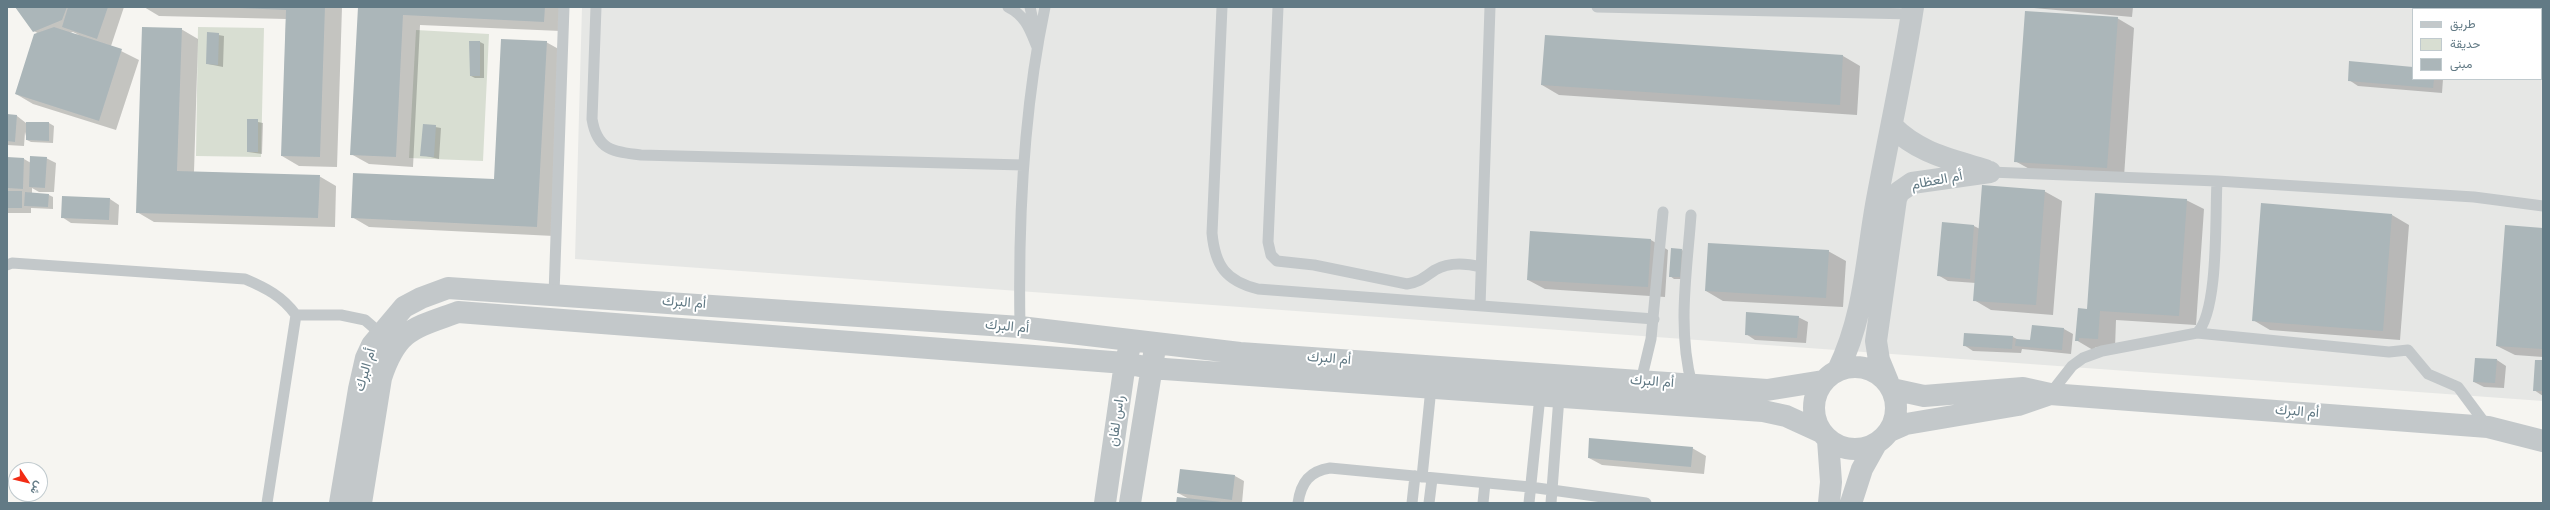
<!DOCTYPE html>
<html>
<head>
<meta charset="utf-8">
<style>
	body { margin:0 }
	#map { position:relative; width:2550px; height:510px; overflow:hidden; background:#f6f5f1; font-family:Poppins,Vazirmatn,sans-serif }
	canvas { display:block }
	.frame { position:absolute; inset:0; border:8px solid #627a85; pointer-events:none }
	.legend { position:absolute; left:2412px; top:8px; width:130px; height:72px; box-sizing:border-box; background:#fff; border:1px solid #c0cace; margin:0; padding:5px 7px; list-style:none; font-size:12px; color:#627a85 }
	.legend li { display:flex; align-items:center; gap:8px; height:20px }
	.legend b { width:20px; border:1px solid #c0cace }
	.north { position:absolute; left:8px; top:462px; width:40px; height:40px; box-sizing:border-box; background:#fff; border:1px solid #c0cace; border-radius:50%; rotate:125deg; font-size:11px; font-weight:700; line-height:16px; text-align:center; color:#627a85 }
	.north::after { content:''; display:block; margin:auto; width:14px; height:18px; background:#f22c15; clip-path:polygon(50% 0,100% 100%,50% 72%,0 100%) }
</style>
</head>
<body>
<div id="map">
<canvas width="2550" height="510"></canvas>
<div class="frame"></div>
<ul class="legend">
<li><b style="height:5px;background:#c3c8ca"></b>طريق</li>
<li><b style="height:11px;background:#d8ded2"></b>حديقة</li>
<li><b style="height:11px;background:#abb6b9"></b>مبنى</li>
</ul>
<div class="north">ش</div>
</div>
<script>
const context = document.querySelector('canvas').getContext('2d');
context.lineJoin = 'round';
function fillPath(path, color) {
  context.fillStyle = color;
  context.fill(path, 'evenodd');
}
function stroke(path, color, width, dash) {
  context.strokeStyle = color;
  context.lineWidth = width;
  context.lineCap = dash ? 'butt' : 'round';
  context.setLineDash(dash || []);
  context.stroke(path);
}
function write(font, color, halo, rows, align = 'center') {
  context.font = font + ' Poppins,Vazirmatn,sans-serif';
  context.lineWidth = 4;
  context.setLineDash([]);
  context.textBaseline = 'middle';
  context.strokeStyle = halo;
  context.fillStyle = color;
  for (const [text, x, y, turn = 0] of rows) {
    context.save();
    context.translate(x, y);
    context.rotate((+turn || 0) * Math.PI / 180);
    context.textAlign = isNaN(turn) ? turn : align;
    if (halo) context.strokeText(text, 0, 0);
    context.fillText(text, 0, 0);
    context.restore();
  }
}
const built = new Path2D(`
	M582,7H2543V401L575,259ZM2413,9H2541V79H2413Z`);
const green = new Path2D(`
	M198,27L264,28L261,157L196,156Z
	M416,30L489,34L483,161L409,158Z`);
const shadow = new Path2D(`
	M16,7H124L111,46L139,60L116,130L33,104L16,94L39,34L34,31ZM73,32L79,35L70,33Z
	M144,7H342L337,167L299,166L282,156L286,19L159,16Z
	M359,7H562L561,31L420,25L413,167L369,164L351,154Z
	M2023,7H2133L2132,17Z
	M2117,18L2134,28L2124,177L2033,171L2015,161Z
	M181,29L198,39L194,172L319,176L336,186L335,227L154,222L137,212Z
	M208,33L224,36L223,67L208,64Z
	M480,42L484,44V78H475L471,76Z
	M546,42L564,52L554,236L369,227L352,217L495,180Z
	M1843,56L1860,66L1857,115L1559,95L1542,85Z
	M2413,68V79H2443L2442,93L2358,86L2349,80Z
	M7,115L17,116L26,123H49L54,126L53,143L31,142L27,140L25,132L24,146L7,145Z
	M248,120L263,123L262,154L248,152Z
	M424,125L441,128L439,159L422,155Z
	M8,158L24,159L31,163L46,158L56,163L54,192H39L32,188V194L49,195L53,197V209L31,208V213H7Z
	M2044,191L2062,201L2053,315L1991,310L1974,300L1976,283L1948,281L1938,275L1943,224L1974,226L1980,229Z
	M63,197L110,199L119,205L118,225L71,223L62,217Z
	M2186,200L2204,209L2196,325L2116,320L2115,348L2096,347L2093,350L2076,340L2088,310Z
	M2392,215L2409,225L2400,340L2270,330L2253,320Z
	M2543,229V357L2515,355L2497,346Z
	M1651,240L1668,250L1665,297L1545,289L1528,280Z
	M1682,250L1686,253L1685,279H1674L1670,276Z
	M1828,251L1846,261L1843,307L1723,301L1706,291Z
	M1798,317L1808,322L1806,343L1755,340L1746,334Z
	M2064,329L2073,334L2071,354L2022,349L2021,353L1973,351L1964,345L2013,337L2019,340L2031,341Z
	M2497,360L2506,366L2504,388L2484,387L2474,382Z
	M2543,361V396L2534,390Z
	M1692,448L1706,456L1704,474L1602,465L1589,458Z
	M1181,470L1235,476L1244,481L1242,503H1177L1189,499L1178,493Z`);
const building = new Path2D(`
	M15,7H67L62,20L33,32Z
	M68,7H108L97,39L62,27Z
	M215,7H325L320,157L281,156L286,10Z
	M358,7H545L544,22L403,15L396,157L350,155Z
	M2025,11L2118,17L2107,168L2014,162Z
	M54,27L122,49L99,121L15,94L34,34Z
	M142,27L182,28L177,171L320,175L318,218L136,213Z
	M207,32L219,33L218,65L206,64Z
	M1545,35L1843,55L1840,105L1541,85Z
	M501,39L547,41L537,227L351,218L353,173L494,179Z
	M469,41H480V76H470Z
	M2349,61L2413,67V79H2434L2433,88L2348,81Z
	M7,114L17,115L15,142L7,141Z
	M247,119H258V152H247Z
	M26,122H49V141L26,140Z
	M423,124L436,125L434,157L420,156Z
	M30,156L47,157L45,188L29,187Z
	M7,157L24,158L23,189L7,188Z
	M1982,185L2045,190L2036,305L1973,301Z
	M7,191H22V208H7Z
	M25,192L49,194L48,207L24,206Z
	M2095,193L2187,199L2179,316L2100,311L2098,339L2079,338V341H2075L2078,308L2087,309Z
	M62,196L110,198L109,220L61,218Z
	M2261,203L2392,214L2383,331L2252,321Z
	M1942,222L1974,225L1970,279L1937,276Z
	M2505,225L2543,228V349L2496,346Z
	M1530,231L1651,239L1648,287L1527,280Z
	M1708,243L1829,250L1826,298L1705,291Z
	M1671,248L1682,249L1680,277H1669Z
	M1746,312L1799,316L1797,338L1745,335Z
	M2032,325L2064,328L2062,350L2015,346L2016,339L2030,340Z
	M1964,333L2013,336L2012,349L1963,346Z
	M2475,358L2497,359L2495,383L2473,382Z
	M2535,360H2543V391H2533Z
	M1589,438L1693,447L1691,467L1588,458Z
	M1180,469L1235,475L1232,500L1177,493Z
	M1177,497L1222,502V503H1176Z`);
const service = new Path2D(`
	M596,7L592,119C597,150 613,152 641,155L1023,165
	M1008,7C1026,16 1030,30 1037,47
	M1030,7L1035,30
	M1222,7L1212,233C1215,266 1226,281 1258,289L1654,319
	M1278,7L1268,242L1271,255L1277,261L1314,265L1407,284C1420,282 1424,277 1435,270C1449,262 1465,263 1481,267
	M1597,7L1912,14
	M1990,172L2217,181
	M1691,215C1687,271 1677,329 1692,385
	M7,265L12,263L245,279C266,288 282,296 296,315H341L365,320L380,333
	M554,294L564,7
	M1480,306L1490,7
	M1020,327C1018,220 1023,112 1045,7
	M2197,333C2219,311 2215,215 2217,181L2474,197L2543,206
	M1641,381L1651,339L1663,212
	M2050,394L2072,366L2083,358L2102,351L2197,333L2389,352L2408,350L2428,374L2458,387L2487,426
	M1422,477L1431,388
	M267,503L296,315
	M1298,503C1301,482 1310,471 1330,468L1530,487L1646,503
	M1412,503L1415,476
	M1429,503L1432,479
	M1483,503L1485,483
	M1529,503L1540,396
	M1551,503L1559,397`);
const minor = new Path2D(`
	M1892,126C1918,153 1951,159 1985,170
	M1814 408a41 41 0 1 1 82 0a41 41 0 1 1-82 0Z
	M1838,370C1864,317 1866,262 1876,205C1888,139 1903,73 1913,7
	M1888,382L1879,360L1876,341L1896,199L1899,192L1912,183L1990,172
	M1892,389L1924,396L2023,388L2050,394L2488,427L2543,441
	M1890,431L1906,424L2018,405L2050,394
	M1828,440L1831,482L1829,503
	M340,503L359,389L366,358L372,345L404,307L421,298L448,288L1020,327L1240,353L1767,390L1823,381
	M361,503L381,378C397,329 414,328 458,312L1125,363L1150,368L1763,411L1786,416L1821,432
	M1105,503L1125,363L1129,350
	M1130,503L1154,354
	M1851,503L1862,469L1876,444`);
const streetNames = [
	["أم العظام",1937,181,-11],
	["أم البرك",684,303,4],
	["أم البرك",1007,327,5],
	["أم البرك",1329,359,4],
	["أم البرك",366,370,-74],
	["أم البرك",1652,382,4],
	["أم البرك",2297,412,4],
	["راس لفان",1117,421,-82]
];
fillPath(built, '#e6e7e5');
fillPath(green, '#d8ded2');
fillPath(shadow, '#0003');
fillPath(building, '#abb6b9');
stroke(service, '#c3c8ca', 11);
stroke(minor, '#c3c8ca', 22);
write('14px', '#627a85', '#fff', streetNames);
</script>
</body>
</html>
